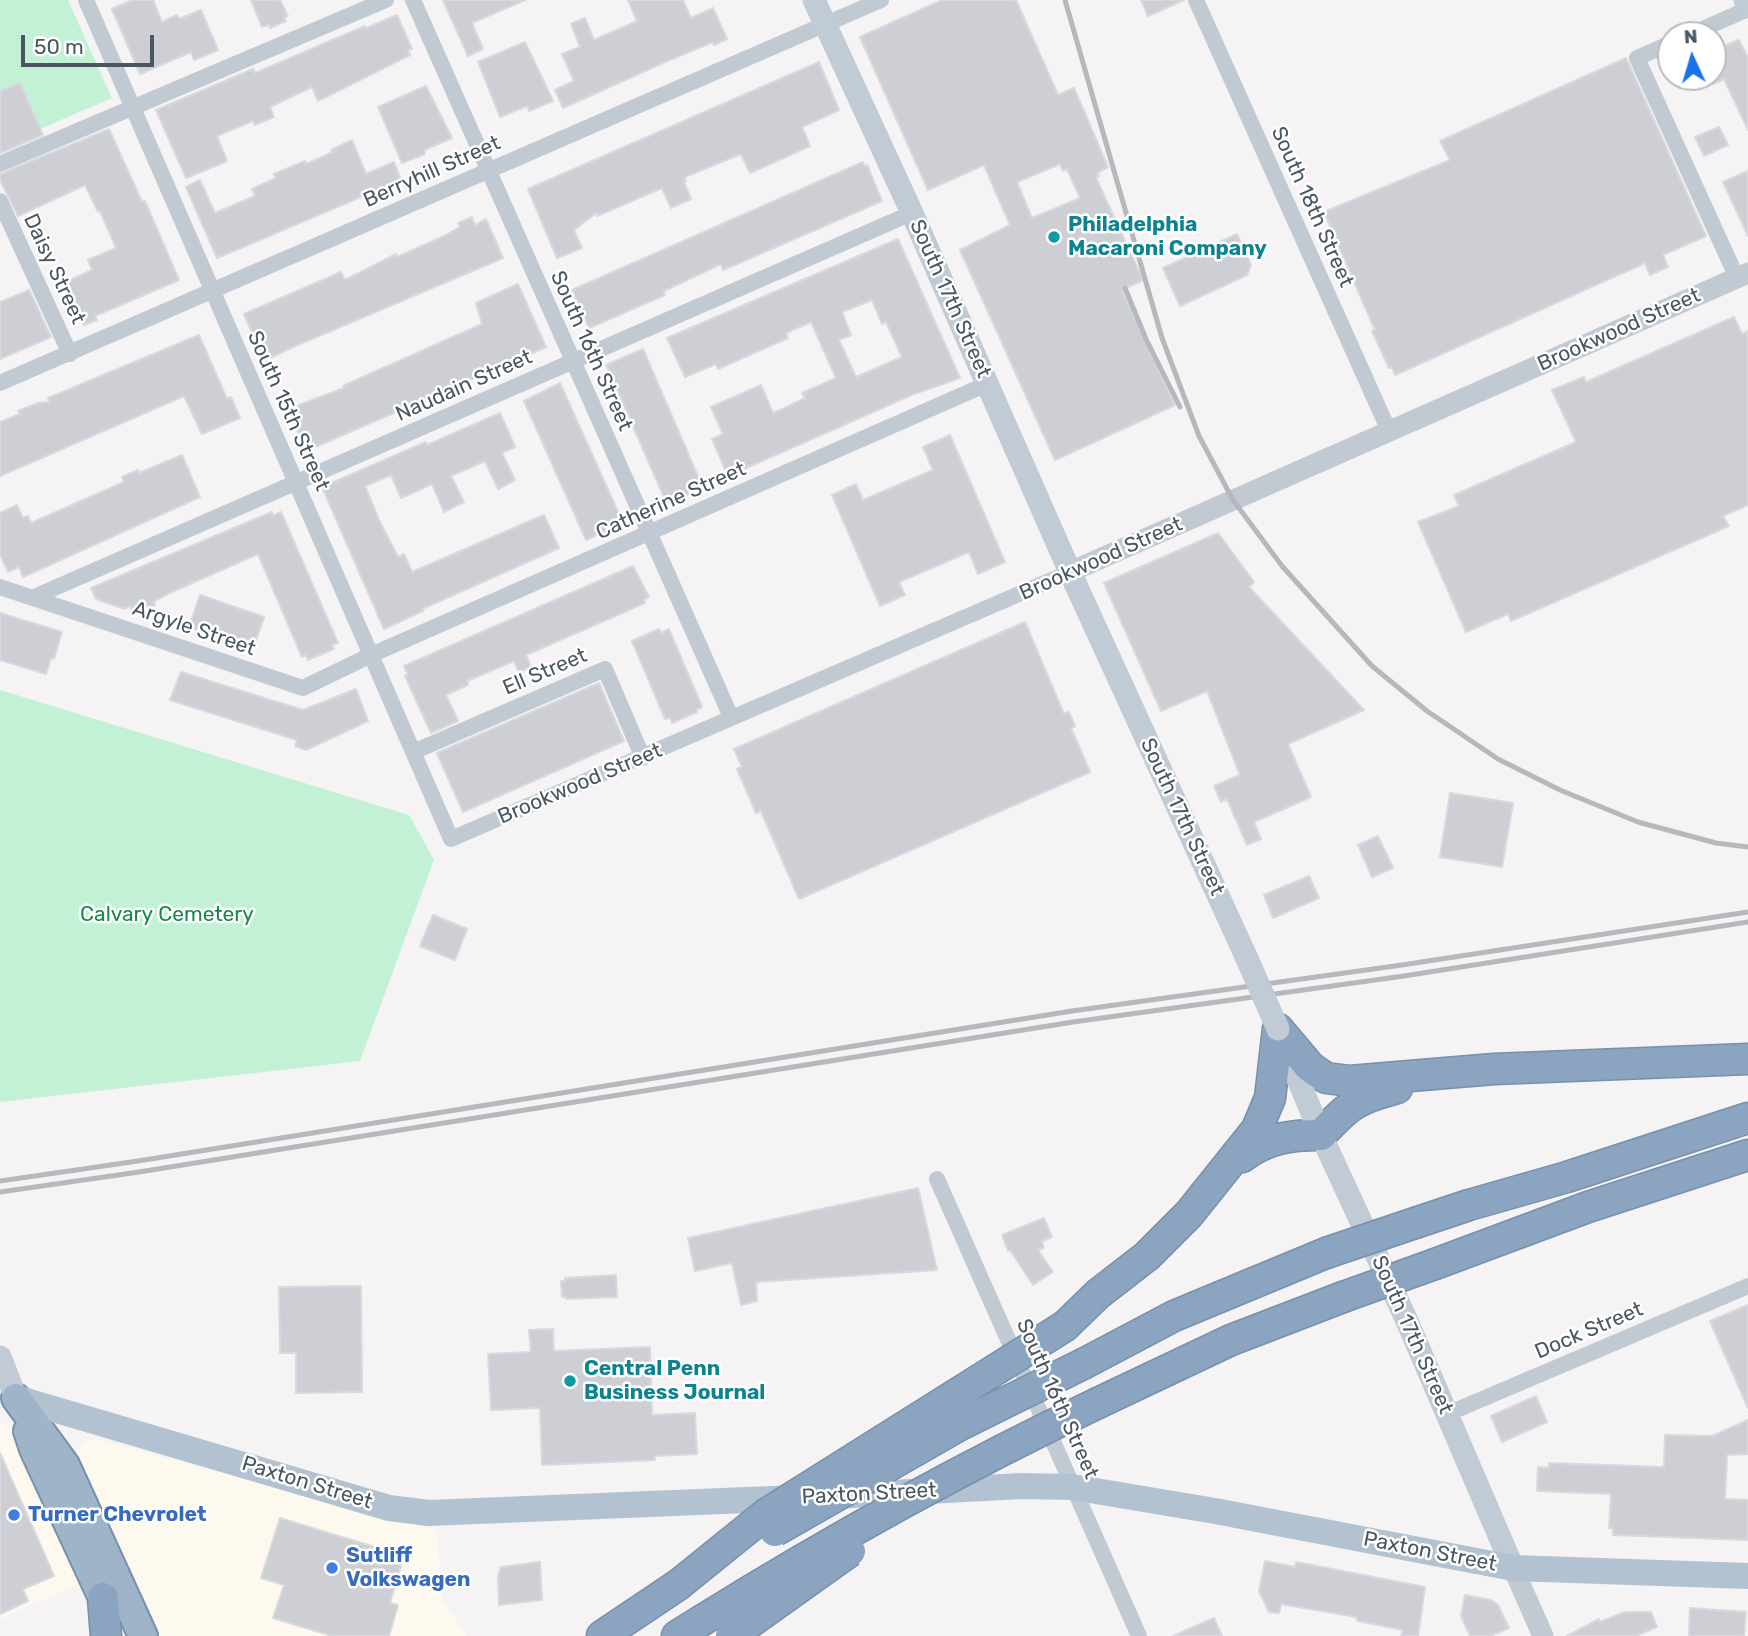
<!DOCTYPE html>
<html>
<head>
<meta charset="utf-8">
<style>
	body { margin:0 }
	#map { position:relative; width:1748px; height:1636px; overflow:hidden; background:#f5f3f3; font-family:Rubik,sans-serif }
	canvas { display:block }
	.north { position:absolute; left:1657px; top:21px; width:70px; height:70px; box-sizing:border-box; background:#fff; border:2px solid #b7bbc0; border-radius:50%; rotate:356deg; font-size:19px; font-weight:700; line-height:28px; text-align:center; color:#4a5661 }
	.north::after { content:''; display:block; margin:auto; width:24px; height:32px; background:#1a73e8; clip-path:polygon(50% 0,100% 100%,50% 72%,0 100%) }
	.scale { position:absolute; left:21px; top:35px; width:133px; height:32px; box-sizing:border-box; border:4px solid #4a5661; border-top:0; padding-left:9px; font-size:21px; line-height:24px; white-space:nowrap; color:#4a5661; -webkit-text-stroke:5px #fff; paint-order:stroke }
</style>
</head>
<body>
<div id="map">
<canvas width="1748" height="1636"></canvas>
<div class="north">N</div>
<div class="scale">50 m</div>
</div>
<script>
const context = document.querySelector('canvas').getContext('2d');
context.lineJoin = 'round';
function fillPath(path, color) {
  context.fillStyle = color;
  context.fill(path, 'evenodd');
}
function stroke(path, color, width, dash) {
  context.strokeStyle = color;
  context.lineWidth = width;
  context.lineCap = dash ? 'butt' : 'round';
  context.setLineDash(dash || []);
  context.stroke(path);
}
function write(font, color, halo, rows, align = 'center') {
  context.font = font + ' Rubik,sans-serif';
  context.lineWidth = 5;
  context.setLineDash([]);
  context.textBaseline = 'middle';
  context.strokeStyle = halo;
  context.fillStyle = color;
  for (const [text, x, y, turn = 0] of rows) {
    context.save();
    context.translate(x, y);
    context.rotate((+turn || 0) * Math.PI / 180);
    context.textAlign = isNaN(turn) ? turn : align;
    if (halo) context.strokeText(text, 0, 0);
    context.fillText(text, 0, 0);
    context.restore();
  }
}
const commercial = new Path2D(`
	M0,1422L13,1430L23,1442L82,1582L0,1619Z
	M95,1439L437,1530L442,1599L466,1636H157L73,1455L84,1442Z`);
const green = new Path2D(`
	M0,0H68L112,98L40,129L20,83L0,92Z
	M0,690L409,815L434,860L360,1061L0,1102Z`);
const building = new Path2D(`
	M132,0H153L162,22L177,15L179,19L201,10L218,50L194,60L191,52L140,74L112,9Z
	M251,0H280L288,16L284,17L286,21L270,28L269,25L262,27Z
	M443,0H525L472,23L483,49L468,56Z
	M628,0H683L691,18L713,8L727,39L714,45L713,42L665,62L563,108L555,90L574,81L562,54L580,47L571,24L585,18L594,40L637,21Z
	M942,0H1016L1058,95L1074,88L1108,167L1097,173L1099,176L1096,178L1143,280L1122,290L1175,405L1055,460L960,250L1010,225L984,165L928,190L860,37ZM1060,164L1063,171L1067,169L1080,198L1032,218L1017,182Z
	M1141,0H1184L1148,16Z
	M397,15L412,49L408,50L410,55L318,101L312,87L270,107L274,117L255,125L253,121L217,136L227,161L186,178L156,110L253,69L255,73L365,26L366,28Z
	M1739,40L1748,58V130L1724,79L1713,84V50Z
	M525,42L553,101L529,111L527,106L500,117L478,62Z
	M1626,58L1706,236L1663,255L1668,267L1650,275L1645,263L1395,375L1392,367L1389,368L1372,331L1375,330L1324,212L1450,160L1440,141Z
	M819,62L839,110L802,127L810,146L750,173L741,154L685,177L686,181L684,182L691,199L671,208L662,188L597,216L596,213L574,230L582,248L557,258L528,189Z
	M20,83L43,135L0,153V91Z
	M426,86L452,138L424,150L425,154L402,163L378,107Z
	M1719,127L1728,145L1704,156L1695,137Z
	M109,129L142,202L145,201L179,280L95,316L97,320L84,325L66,282L92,270L88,260L116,248L100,211L98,212L85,185L18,216L0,180V174Z
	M352,140L366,174L394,162L401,180L217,258L186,187L200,180L215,213L255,196L252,189L276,178L274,174L305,161L306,164L320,158L333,152L331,150Z
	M863,162L864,166L867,165L882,201L723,270L721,264L664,291L665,295L589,328L572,290Z
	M1748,171V236L1723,182Z
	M472,217L475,225L486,219L503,258L293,347L264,361L244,314L341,272L345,280L396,254L397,257L444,236L460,227L458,223Z
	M1237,234L1251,265L1247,275L1180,306L1163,268Z
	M898,239L960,378L914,394L728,476L712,439L723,434L711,407L761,385L773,413L785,408L805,398L802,393L836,378L827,358L811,322L786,333L788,338L718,369L716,364L685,377L667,338ZM872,300L882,324L886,322L902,357L856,377L839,340L851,335L842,312Z
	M518,284L546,347L306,451L288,409L344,388L343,386L354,381L482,324L476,303Z
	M29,290L51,337L0,359V302Z
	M1734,317L1742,334L1748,331V505L1723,516L1729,526L1511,621L1508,614L1466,632L1418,522L1459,506L1454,495L1576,442L1552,390L1584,377L1586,382Z
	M199,335L227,399L231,397L240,418L202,434L184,396L0,476V422L20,414L18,411L38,403L50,402L48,398Z
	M643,349L703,488L667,504L606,365Z
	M560,383L623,523L586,540L524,401Z
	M500,413L515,447L502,453L515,480L498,489L485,461L451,476L464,502L444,512L432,484L401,498L391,475L365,486L379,520L398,557L404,554L412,572L544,515L559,548L422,609L423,611L384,629L322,487L426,442L427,445Z
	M950,435L1005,562L978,574L969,552L899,582L905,595L880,606L832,495L856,484L863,500L933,470L923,447Z
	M182,455L200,497L23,577L19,567L8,572L0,554V513L17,505L23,518L28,516L31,523L124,482L122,477L138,470L139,473Z
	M272,512L273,516L281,512L338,643L332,645L334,649L308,660L306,655L302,657L258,554L174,591L154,601L155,605L140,611L138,607L131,609L130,606L125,609L96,599L91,588Z
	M1218,533L1254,582L1249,587L1364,710L1288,744L1311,797L1254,822L1261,839L1247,845L1227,799L1221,802L1214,786L1240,775L1207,691L1161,711L1104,583Z
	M633,566L649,597L644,599L645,603L526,655L531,667L519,672L514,661L467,681L468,685L446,695L458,721L431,733L405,676L408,674L404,666Z
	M200,595L264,617L253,649L191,628L192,625L190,624Z
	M0,613L62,632L54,659L51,658L46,674L0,660Z
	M1025,622L1064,714L1069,712L1075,726L1071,728L1090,772L799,899L761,811L756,813L737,769L742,767L734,749Z
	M659,629L661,633L669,629L702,707L696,710L697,712L672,723L670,718L665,719L632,641Z
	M181,672L303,710L356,689L368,721L306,750L295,746L297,740L170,700Z
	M599,683L624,741L463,812L437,753Z
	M1450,793L1513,803L1502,867L1440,857Z
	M1378,836L1393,868L1372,877L1358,845Z
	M1309,876L1319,898L1273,918L1264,895Z
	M433,915L467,929L455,960L420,946Z
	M918,1188L937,1270L756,1282L757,1301L741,1305L732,1263L695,1271L688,1238Z
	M1044,1218L1052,1237L1042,1241L1044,1248L1038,1250L1053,1272L1033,1285L1010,1250L1008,1251L1002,1235Z
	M616,1275L617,1297L566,1299V1297H562L561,1281H565V1278Z
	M361,1286L362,1392L296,1393V1353H280L279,1287Z
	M1748,1305V1408L1710,1321Z
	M553,1329L554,1351L650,1347L652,1415L695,1413L697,1454L654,1456L655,1460L542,1465L540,1408L491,1410L488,1354L531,1352L529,1330Z
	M1536,1396L1547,1422L1502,1442L1491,1416Z
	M1748,1420V1454L1727,1455L1725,1499L1748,1500V1540L1613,1535V1528H1609L1611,1494L1537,1491L1538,1467L1549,1468V1463L1664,1467L1665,1435L1712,1436Z
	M0,1453L54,1576L23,1589L28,1601L0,1614Z
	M280,1518L404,1556L390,1603L398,1605L389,1636H332L273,1618L284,1585L261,1578Z
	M1265,1561L1295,1567L1296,1562L1425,1587L1418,1636H1401L1403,1630L1358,1621L1356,1617L1281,1604L1279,1613L1269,1612L1259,1591Z
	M540,1562L542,1600L499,1605L498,1576L501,1567Z
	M1465,1595L1491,1600L1498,1605L1509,1628L1490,1636H1470L1461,1616Z
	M1690,1608L1746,1612L1744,1636H1689Z
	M1625,1612H1651L1657,1627L1636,1636H1567L1599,1619L1600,1622Z
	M1214,1618L1222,1636H1173Z`);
const minor = new Path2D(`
	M86,0L451,839L1070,572
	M413,0L731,717
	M1196,0L1389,431
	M1689,35L1748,9
	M1671,43L1637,58L1737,278
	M0,164L386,0
	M0,201L70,354
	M0,383L881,0
	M0,587L303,688L371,655L987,384
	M34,597L912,213
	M413,752L605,669L643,758
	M937,1179L1139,1636
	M1447,1414L1748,1286`);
const tertiary = new Path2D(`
	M1070,572L1748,273
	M1513,1568L1543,1636`);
const secondary = new Path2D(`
	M814,0L912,213L1070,572L1244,952
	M1745,0L1748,6
	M1284,1045L1321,1135L1407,1321L1513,1568
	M0,1357L16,1398`);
const primary = new Path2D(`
	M16,1398L389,1508L429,1513L796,1498
	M835,1496L1021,1486L1072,1487L1215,1511L1513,1568L1748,1576`);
const trunk = new Path2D(`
	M16,1398L65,1465L143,1636
	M28,1431L34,1449L103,1598`);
const motorway = new Path2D(`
	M1278,1029L1310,1067L1326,1078L1350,1081L1494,1069L1748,1059
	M1242,1157C1267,1138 1290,1135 1321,1135C1349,1104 1357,1099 1397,1088
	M1418,1222L1469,1205L1567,1177L1748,1118
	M1435,1264L1588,1207L1748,1155
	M1065,1326L1098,1294L1147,1256L1189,1214L1257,1129L1270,1098L1278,1029
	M1085,1363L1174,1316L1326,1253
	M1100,1402L1231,1340L1343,1297
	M103,1598L106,1636
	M602,1636L678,1585
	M677,1636L701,1621`);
const rail = new Path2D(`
	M1065,0L1162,338L1199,436L1233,500L1282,566L1372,666L1427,711L1498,759L1560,790L1638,822L1716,843L1748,847
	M1125,288L1146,339L1180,407
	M0,1181L138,1161L1072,1011L1402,965L1748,912
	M0,1192L139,1172L1073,1022L1404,976L1748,922`);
const secondaryBridge = new Path2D(`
	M1244,952L1278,1029`);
const motorwayBridge = new Path2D(`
	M1326,1253L1418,1222
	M1343,1297L1435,1264
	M775,1531L960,1425L1085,1363
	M678,1585L766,1514L1065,1326
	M701,1621C830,1541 963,1467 1100,1402
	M731,1636L850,1551`);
const markers = [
	[1054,237,7,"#0f9aa8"],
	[570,1381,7,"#0f9aa8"],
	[14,1515,7,"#3f7fe0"],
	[332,1568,7,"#3f7fe0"]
];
const streetNames = [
	["Berryhill Street",432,172,-24],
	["South 18th Street",1312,207,66],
	["Daisy Street",54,269,65],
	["South 17th Street",950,299,66],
	["Brookwood Street",1619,330,-24],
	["South 16th Street",591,351,66],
	["Naudain Street",464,386,-24],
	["South 15th Street",288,411,66],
	["Catherine Street",671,501,-24],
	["Brookwood Street",1101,559,-24],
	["Argyle Street",194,629,19],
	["Ell Street",545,672,-23],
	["Brookwood Street",580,784,-23],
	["South 17th Street",1182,817,65],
	["Dock Street",1589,1331,-23],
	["South 17th Street",1412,1335,66],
	["South 16th Street",1057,1399,66],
	["Paxton Street",307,1483,17],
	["Paxton Street",869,1494,-3],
	["Paxton Street",1430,1552,11]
];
const cultureNames = [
	["Philadelphia",1068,225],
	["Macaroni Company",1068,249],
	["Central Penn",584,1369],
	["Business Journal",584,1393]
];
const parkNames = [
	["Calvary Cemetery",167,915]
];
const shopNames = [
	["Turner Chevrolet",28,1515],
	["Sutliff",346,1556],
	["Volkswagen",346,1580]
];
fillPath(commercial, '#fdf9ef');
fillPath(green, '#c3f1d5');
fillPath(building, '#cdcfd5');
stroke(building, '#d7d9de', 2);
stroke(trunk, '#7690ad', 32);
stroke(motorway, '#7690ad', 33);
stroke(minor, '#c1cad2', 16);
stroke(tertiary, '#c1cad2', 21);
stroke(secondary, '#c1cbd6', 23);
stroke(primary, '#b3c2d1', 26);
stroke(trunk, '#9fb4c9', 28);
stroke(motorway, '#8ba5c1', 30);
stroke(rail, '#b5b8bd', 5);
stroke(motorwayBridge, '#7690ad', 33, []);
stroke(secondaryBridge, '#c1cbd6', 23);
stroke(motorwayBridge, '#8ba5c1', 30);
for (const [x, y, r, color] of markers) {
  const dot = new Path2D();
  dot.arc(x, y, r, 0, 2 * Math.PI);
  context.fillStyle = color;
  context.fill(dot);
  stroke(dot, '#fff', 2.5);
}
write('21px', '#4a5661', '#fff', streetNames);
write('bold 21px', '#0d838f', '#fff', cultureNames, 'left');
write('21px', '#17864f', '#fff', parkNames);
write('bold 21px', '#366cbe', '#fff', shopNames, 'left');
</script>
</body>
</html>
